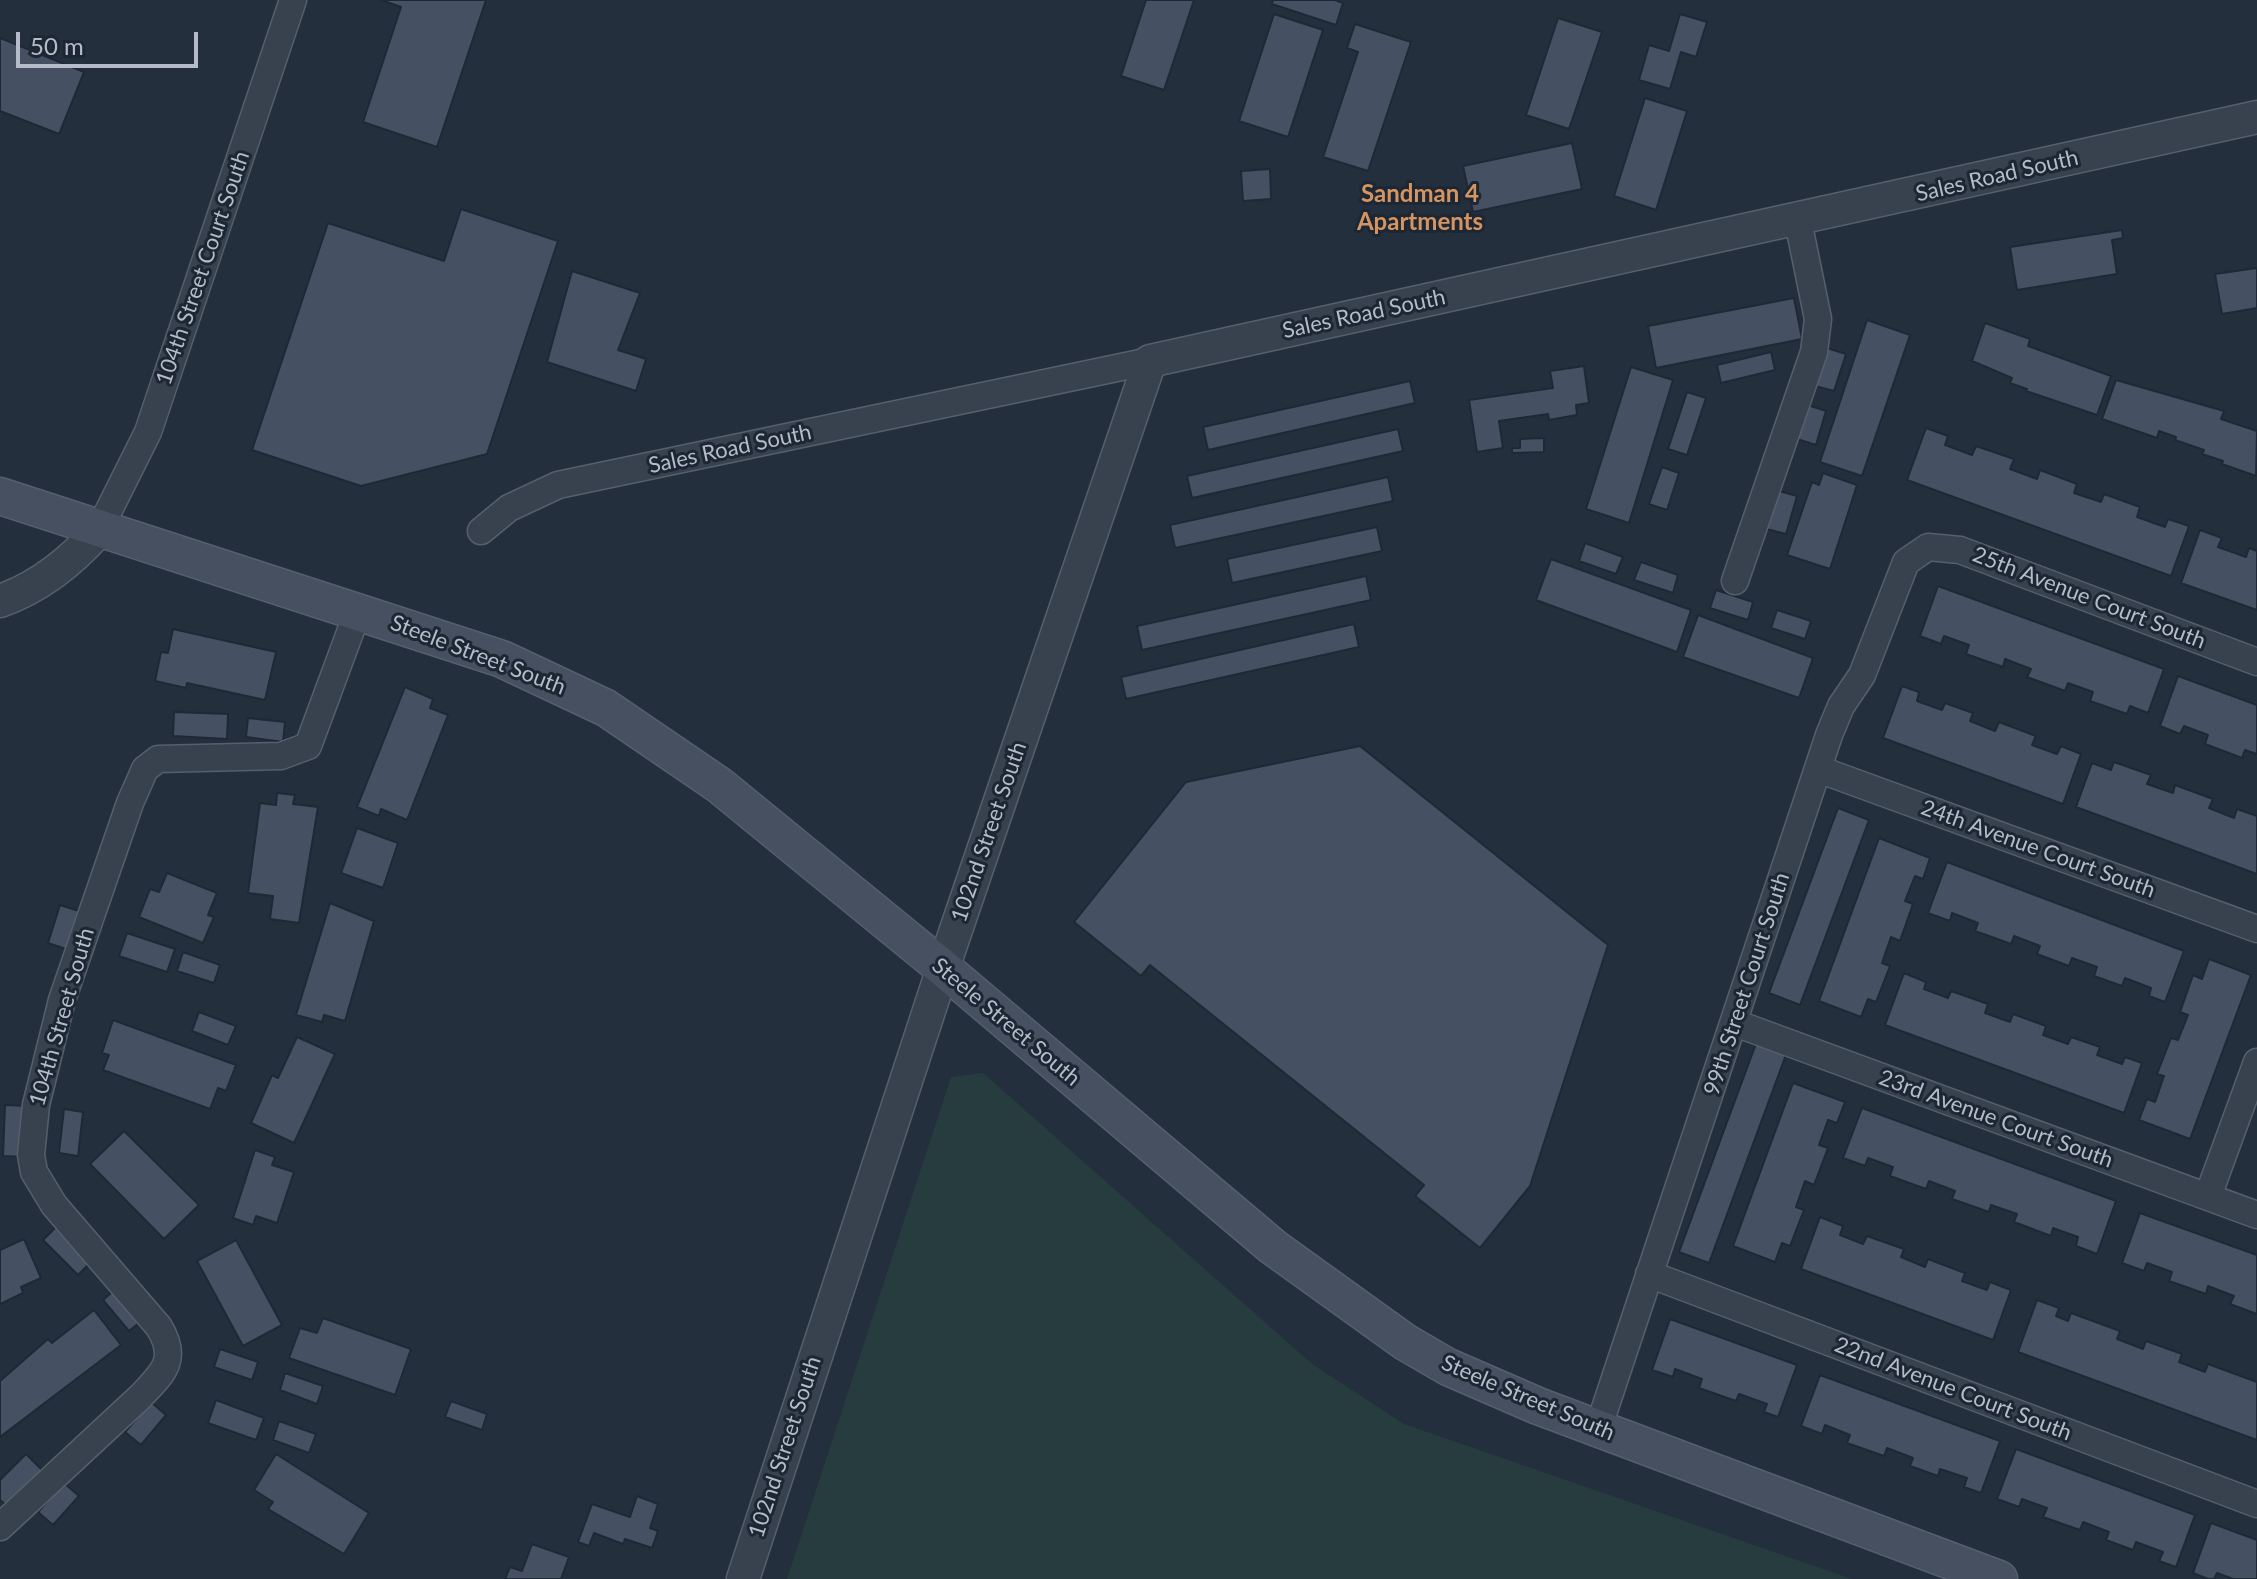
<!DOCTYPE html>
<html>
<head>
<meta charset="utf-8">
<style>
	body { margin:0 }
	#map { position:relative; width:2257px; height:1579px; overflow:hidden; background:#242f3e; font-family:Lato,sans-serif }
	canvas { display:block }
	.scale { position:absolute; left:16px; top:32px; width:182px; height:36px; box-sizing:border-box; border:4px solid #b4bcc9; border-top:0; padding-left:10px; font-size:24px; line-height:28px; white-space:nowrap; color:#b4bcc9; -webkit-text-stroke:6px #1d2633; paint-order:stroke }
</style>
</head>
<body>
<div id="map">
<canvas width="2257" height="1579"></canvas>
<div class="scale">50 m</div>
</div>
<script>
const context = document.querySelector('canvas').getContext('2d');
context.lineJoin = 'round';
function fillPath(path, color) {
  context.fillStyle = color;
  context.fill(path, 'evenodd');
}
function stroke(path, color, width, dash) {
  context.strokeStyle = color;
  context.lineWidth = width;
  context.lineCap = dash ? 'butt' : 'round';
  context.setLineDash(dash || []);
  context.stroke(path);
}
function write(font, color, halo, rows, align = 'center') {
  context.font = font + ' Lato,sans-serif';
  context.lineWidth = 6;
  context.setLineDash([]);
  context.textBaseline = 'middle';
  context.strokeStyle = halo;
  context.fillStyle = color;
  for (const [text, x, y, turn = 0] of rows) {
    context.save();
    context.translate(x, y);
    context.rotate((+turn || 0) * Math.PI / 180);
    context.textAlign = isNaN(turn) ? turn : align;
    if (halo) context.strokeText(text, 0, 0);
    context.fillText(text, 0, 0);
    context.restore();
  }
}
const green = new Path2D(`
	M983,1073L1312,1364L1404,1424L1852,1579H787L951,1077Z`);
const building = new Path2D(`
	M381,0H486L437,147L363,122L401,7Z
	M1146,0H1194L1164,90L1121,76Z
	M1273,0H1335L1343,3L1336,25L1272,4Z
	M1274,14L1323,30L1288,137L1239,121Z
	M1680,14L1707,22L1696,57L1681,52L1670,89L1639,80L1649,45L1669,51Z
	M1558,18L1602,32L1569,129L1526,115Z
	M1355,24L1411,42L1368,171L1323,157L1358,52L1347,48Z
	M0,38L84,72L59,134L0,111Z
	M1645,98L1687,111L1656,210L1614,196Z
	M1572,143L1582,189L1473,212L1463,166Z
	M1270,169L1271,199L1243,201L1241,171Z
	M461,209L558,241L487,454L361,486L252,450L328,223L444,261Z
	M2122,230L2123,238L2112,240L2117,274L2017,290L2010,247Z
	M2257,268V308L2222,314L2215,274Z
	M572,271L640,293L618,350L646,359L636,391L547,362Z
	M1794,298L1802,339L1656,368L1648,326Z
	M1867,320L1910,335L1862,476L1820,462Z
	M1985,323L2030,339L2028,346L2111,376L2097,415L2026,391L2027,389L2010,383L2012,378L1972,361Z
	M1827,348L1846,354L1834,391L1815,386Z
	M1771,352L1775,370L1721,383L1717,365Z
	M1584,366L1589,403L1576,405L1577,415L1549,420L1548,414L1499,421L1503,448L1477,452L1469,400L1553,388L1550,371Z
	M1631,367L1673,380L1629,523L1586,509Z
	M2116,380L2224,411L2221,419L2257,431L2256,476L2222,464L2223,461L2202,454L2204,450L2175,440L2176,437L2159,431L2157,438L2102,419Z
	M1410,381L1415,403L1208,450L1203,427Z
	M1687,392L1706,398L1687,455L1668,449Z
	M1808,405L1826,411L1816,445L1797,439Z
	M1926,428L1948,436L1945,445L1972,455L1976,446L2014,459L2010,469L2037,479L2040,470L2077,484L2074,493L2101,502L2104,494L2140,507L2137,517L2165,527L2168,519L2189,526L2171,576L1907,480Z
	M1398,429L1403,451L1192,498L1187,476Z
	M1544,438V452L1512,453V448H1520V439Z
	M1662,467L1679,473L1667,510L1649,504Z
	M1823,473L1857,485L1830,569L1787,555L1812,482L1819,485Z
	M1388,477L1393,501L1175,548L1170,525Z
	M1779,491L1797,496L1786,534L1767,529Z
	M1377,527L1382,551L1232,583L1227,559Z
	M2200,530L2222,538L2218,547L2246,557L2249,548L2257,551V610L2181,583Z
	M1585,543L1623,557L1616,574L1579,561Z
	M1551,559L1691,610L1677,652L1536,600Z
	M1641,562L1678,575L1673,593L1634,580Z
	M1366,576L1371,600L1142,650L1137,626Z
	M1938,586L2164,669L2148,713L2130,706L2127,714L2090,701L2093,692L2068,683L2065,691L2027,677L2031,669L2005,659L2003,667L1966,654L1969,645L1944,636L1941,644L1920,636Z
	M1716,590L1753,602L1748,620L1710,608Z
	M1777,610L1811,621L1805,639L1771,628Z
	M1698,615L1813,658L1799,698L1683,657Z
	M1354,624L1359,647L1126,699L1121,677Z
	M173,629L276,652L265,700L187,683L186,688L155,681L161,652L168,653Z
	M2178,676L2257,705V754L2245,750L2242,758L2205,744L2208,735L2184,726L2180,734L2160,726Z
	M1902,686L1919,692L1917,701L1942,710L1945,703L1973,713L1970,721L1995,731L1999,722L2036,736L2032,745L2057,754L2061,746L2081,754L2063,804L1883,738Z
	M405,687L433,699L430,708L448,715L407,820L381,809L379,816L357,807Z
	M174,712L228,714L227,739L173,736Z
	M248,718L285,722L283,742L246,737Z
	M1360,746L1608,945L1530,1186L1480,1248L1415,1196L1424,1185L1150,965L1141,976L1074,922L1186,782Z
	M2114,762L2151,775L2147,784L2173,793L2175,785L2213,799L2209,808L2234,818L2237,809L2257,816V874L2076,807L2092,763L2111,770Z
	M277,793L295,795L293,804L318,807L299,923L270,919L273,896L248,893L260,803L276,805Z
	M1838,808L1869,820L1800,1005L1769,993Z
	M357,828L398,843L383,888L341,873Z
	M1879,838L1930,858L1923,879L1915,876L1905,901L1913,904L1900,941L1891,937L1882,963L1890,966L1876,1002L1868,999L1861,1017L1819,1001Z
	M1947,862L2184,951L2165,1002L2149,996L2151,988L2125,978L2122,986L2094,976L2097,967L2072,958L2069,966L2037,954L2040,946L2014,936L2011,944L1975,931L1978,923L1952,913L1950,921L1928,913Z
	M167,873L217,893L208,915L214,917L203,943L139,917L150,889L159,892Z
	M330,903L374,921L345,1021L324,1015L322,1022L296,1015Z
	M60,905L79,911L66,949L48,943Z
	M127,933L175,949L167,972L119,956Z
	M183,952L220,965L214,983L177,971Z
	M2209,959L2251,975L2190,1139L2139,1120L2147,1099L2155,1102L2164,1076L2157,1074L2171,1038L2178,1040L2188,1015L2180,1012L2193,975L2202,979Z
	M1904,973L1926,982L1924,989L1948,998L1951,991L1988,1004L1985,1013L2010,1022L2013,1014L2046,1026L2043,1035L2068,1044L2071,1037L2100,1047L2097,1055L2122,1064L2125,1057L2142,1063L2124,1113L1885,1025Z
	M199,1012L236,1026L228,1045L192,1031Z
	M113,1020L236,1065L226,1091L218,1088L210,1109L103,1070L109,1055L102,1053Z
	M297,1037L335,1054L294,1143L251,1123L272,1075L278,1078Z
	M1757,1041L1787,1052L1709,1263L1679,1252Z
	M1793,1083L1845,1102L1837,1123L1828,1120L1819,1145L1828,1148L1814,1185L1805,1181L1796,1207L1804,1210L1790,1246L1782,1243L1775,1262L1733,1246Z
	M5,1105L28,1106L27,1157L3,1156Z
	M1862,1108L2116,1201L2097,1254L2076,1246L2078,1237L2053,1228L2051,1236L2014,1222L2017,1214L1991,1205L1989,1212L1952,1199L1955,1191L1929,1181L1926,1189L1890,1176L1893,1167L1868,1158L1865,1166L1843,1158Z
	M64,1109L83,1112L78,1156L59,1153Z
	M124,1131L199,1205L164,1239L90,1164Z
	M255,1150L275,1157L272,1165L294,1172L277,1223L256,1216L253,1225L233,1218Z
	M2140,1213L2257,1255V1314L2230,1304L2234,1296L2208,1286L2206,1294L2169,1281L2172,1272L2147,1263L2144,1271L2122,1263Z
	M1820,1217L1843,1226L1840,1235L1863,1244L1867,1236L1904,1249L1901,1257L1925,1267L1928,1259L1965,1273L1962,1281L1987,1290L1990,1282L2011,1290L1993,1340L1801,1269Z
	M60,1223L95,1258L78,1275L43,1240Z
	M24,1239L41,1278L21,1287L23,1293L0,1304V1250Z
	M236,1240L282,1325L243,1346L197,1261Z
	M118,1287L145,1318L129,1331L103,1300Z
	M2037,1300L2059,1308L2056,1316L2068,1321L2071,1313L2120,1331L2117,1339L2143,1349L2146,1341L2182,1354L2179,1362L2205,1372L2208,1364L2257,1382V1440L2018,1352Z
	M94,1310L121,1345L0,1437V1381L48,1339L52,1343Z
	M323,1318L411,1349L395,1395L289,1358L300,1328L317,1333Z
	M1670,1319L1797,1365L1778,1417L1764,1412L1767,1404L1739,1394L1736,1401L1699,1388L1702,1379L1675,1369L1673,1377L1652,1370Z
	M220,1349L258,1362L252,1380L214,1367Z
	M285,1373L323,1386L317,1404L280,1390Z
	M1820,1375L2000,1441L1981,1493L1964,1487L1967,1478L1940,1469L1938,1476L1910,1466L1913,1458L1887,1448L1884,1456L1847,1443L1850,1435L1825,1425L1822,1434L1801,1426Z
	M216,1400L264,1418L256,1440L208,1423Z
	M451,1401L487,1414L482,1430L445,1417Z
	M151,1402L166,1415L141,1445L125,1432Z
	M279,1421L316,1434L309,1453L273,1440Z
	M2016,1449L2195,1515L2176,1567L2159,1561L2163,1552L2136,1542L2133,1550L2106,1540L2109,1532L2083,1522L2080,1530L2043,1517L2047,1508L2022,1499L2019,1507L1997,1499Z
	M26,1454L43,1471L8,1507L0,1500V1480Z
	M276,1454L369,1513L344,1554L268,1509L273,1502L254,1490Z
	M64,1483L79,1496L53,1525L38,1512Z
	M637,1496L658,1504L650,1528L658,1531L652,1548L625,1539L623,1544L594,1533L589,1546L578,1542L592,1504L630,1517Z
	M2211,1523L2257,1540V1579H2233L2217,1573L2214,1579H2208L2193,1573Z
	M532,1544L569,1557L561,1579H505L510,1567L522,1571Z`);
const minor = new Path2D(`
	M99,530L148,432L293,0
	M481,531L509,508L558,485L1150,361
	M1735,581L1814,352L1818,319L1798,221
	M1818,769L2257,929
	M1735,1023L2257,1215
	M2208,1196L2257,1062
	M1649,1274L2257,1504
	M1598,1429L1829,735L1841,706L1862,675L1906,562L1928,547L1960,550L2257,662
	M0,1527L139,1398C163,1373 179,1360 159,1327L54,1205L34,1172L31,1155L36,1105L62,1000L130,803L145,769L158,759L281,756L308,746L358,611`);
const tertiary = new Path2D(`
	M0,601C40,587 71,562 99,530
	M743,1579L943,968L1150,361L2257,117`);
const secondary = new Path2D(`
	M0,496L502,659L606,708L719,785L943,968L1273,1247L1405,1342L1448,1367L1538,1406L1999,1579`);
const streetNames = [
	["Sales Road South",1997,176,-13],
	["104th Street Court South",203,268,-71],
	["Sales Road South",1364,314,-12],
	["Sales Road South",730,449,-12],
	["25th Avenue Court South",2089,598,21],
	["Steele Street South",478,655,21],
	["102nd Street South",989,832,-71],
	["24th Avenue Court South",2038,849,20],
	["99th Street Court South",1747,984,-72],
	["104th Street South",62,1017,-74],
	["Steele Street South",1006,1022,40],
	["23rd Avenue Court South",1996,1119,20],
	["22nd Avenue Court South",1953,1389,21],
	["Steele Street South",1528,1398,23],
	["102nd Street South",785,1447,-72]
];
const neighbourhoodNames = [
	["Sandman 4",1420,194],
	["Apartments",1420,222]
];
fillPath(green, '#263c3f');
fillPath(building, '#455162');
stroke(building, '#1f2835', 2);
stroke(minor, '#565f6c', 29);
stroke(tertiary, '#565f6c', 35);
stroke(secondary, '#565f6c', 39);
stroke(minor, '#38414e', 26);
stroke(tertiary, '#38414e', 32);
stroke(secondary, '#465061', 36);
write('22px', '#b4bcc9', '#1d2633', streetNames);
write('bold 24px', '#d59563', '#1d2633', neighbourhoodNames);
</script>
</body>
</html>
